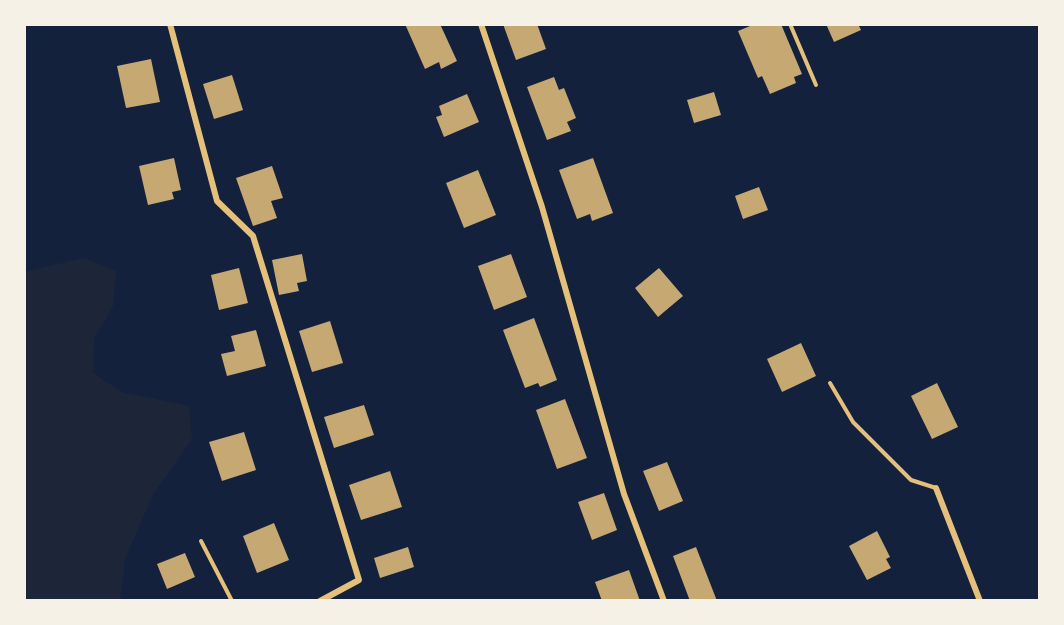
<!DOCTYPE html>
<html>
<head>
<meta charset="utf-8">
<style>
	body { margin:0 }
	#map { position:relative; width:1064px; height:625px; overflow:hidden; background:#14213d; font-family:Bitter,serif }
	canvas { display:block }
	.frame { position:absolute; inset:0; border:26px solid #f6f1e7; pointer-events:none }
</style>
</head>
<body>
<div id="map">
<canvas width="1064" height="625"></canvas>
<div class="frame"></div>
</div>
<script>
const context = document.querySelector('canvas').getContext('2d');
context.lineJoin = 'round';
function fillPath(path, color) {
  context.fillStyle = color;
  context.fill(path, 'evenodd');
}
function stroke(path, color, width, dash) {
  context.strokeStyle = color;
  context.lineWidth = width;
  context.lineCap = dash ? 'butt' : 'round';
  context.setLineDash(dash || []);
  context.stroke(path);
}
const green = new Path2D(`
	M84,258L116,271L113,307L94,338L93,373L122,392L189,406L192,439L153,495L125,559L120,601H24V272Z`);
const building = new Path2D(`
	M405,24H440L457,61L441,69L439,62L425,69Z
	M503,24H537L546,49L516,60Z
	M755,24H781L802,74L794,77L796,83L770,94L762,76L758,78L738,31Z
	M826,24H858L861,30L834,42Z
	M151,59L160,102L126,108L117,66Z
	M232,75L243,110L214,119L203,84Z
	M554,77L559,90L564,88L576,118L567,122L571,131L547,140L527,87Z
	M714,92L721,115L694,123L687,100Z
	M467,94L479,122L444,137L436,117L442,115L439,106Z
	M174,158L181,190L172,192L174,199L148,205L139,166Z
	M593,158L613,213L592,221L590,214L577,219L559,170Z
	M272,166L283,198L271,201L277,218L253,226L236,178Z
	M478,170L496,215L464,228L446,183Z
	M759,187L768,210L743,219L735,196Z
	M302,254L307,281L297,283L299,291L279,295L272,260Z
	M511,254L527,297L494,310L478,266Z
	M239,268L248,303L219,310L211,275Z
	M659,268L683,296L658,317L635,288Z
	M534,318L557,380L540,387L538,383L525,388L503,330Z
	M330,321L343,363L312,372L299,331Z
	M256,330L266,366L227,376L221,354L235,351L231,336Z
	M801,343L816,376L782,392L767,359Z
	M937,383L958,427L932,439L911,396Z
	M565,399L587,458L557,469L536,410Z
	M364,405L374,435L334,448L324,417Z
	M244,432L256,470L222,481L209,442Z
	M667,462L683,501L659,511L643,471Z
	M390,471L402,507L361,520L349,485Z
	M604,493L617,530L592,540L578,502Z
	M274,523L289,560L257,573L243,536Z
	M877,531L890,557L886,559L891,568L867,580L849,546Z
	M408,547L414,567L380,578L374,558Z
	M696,547L717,601H690L673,556Z
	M185,553L195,577L167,589L157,564Z
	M629,570L640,601H602L595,582Z`);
const service = new Path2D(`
	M790,24L816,85
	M830,383L853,422L911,480L936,488
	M201,541L232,601`);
const minor = new Path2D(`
	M170,24L217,201L253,236L359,580L320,601
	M481,24L542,207L624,494L664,601
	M936,488L980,601`);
fillPath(green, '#1d2539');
fillPath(building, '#c6a872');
stroke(service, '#e5c07b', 4);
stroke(minor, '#e5c07b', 6);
</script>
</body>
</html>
